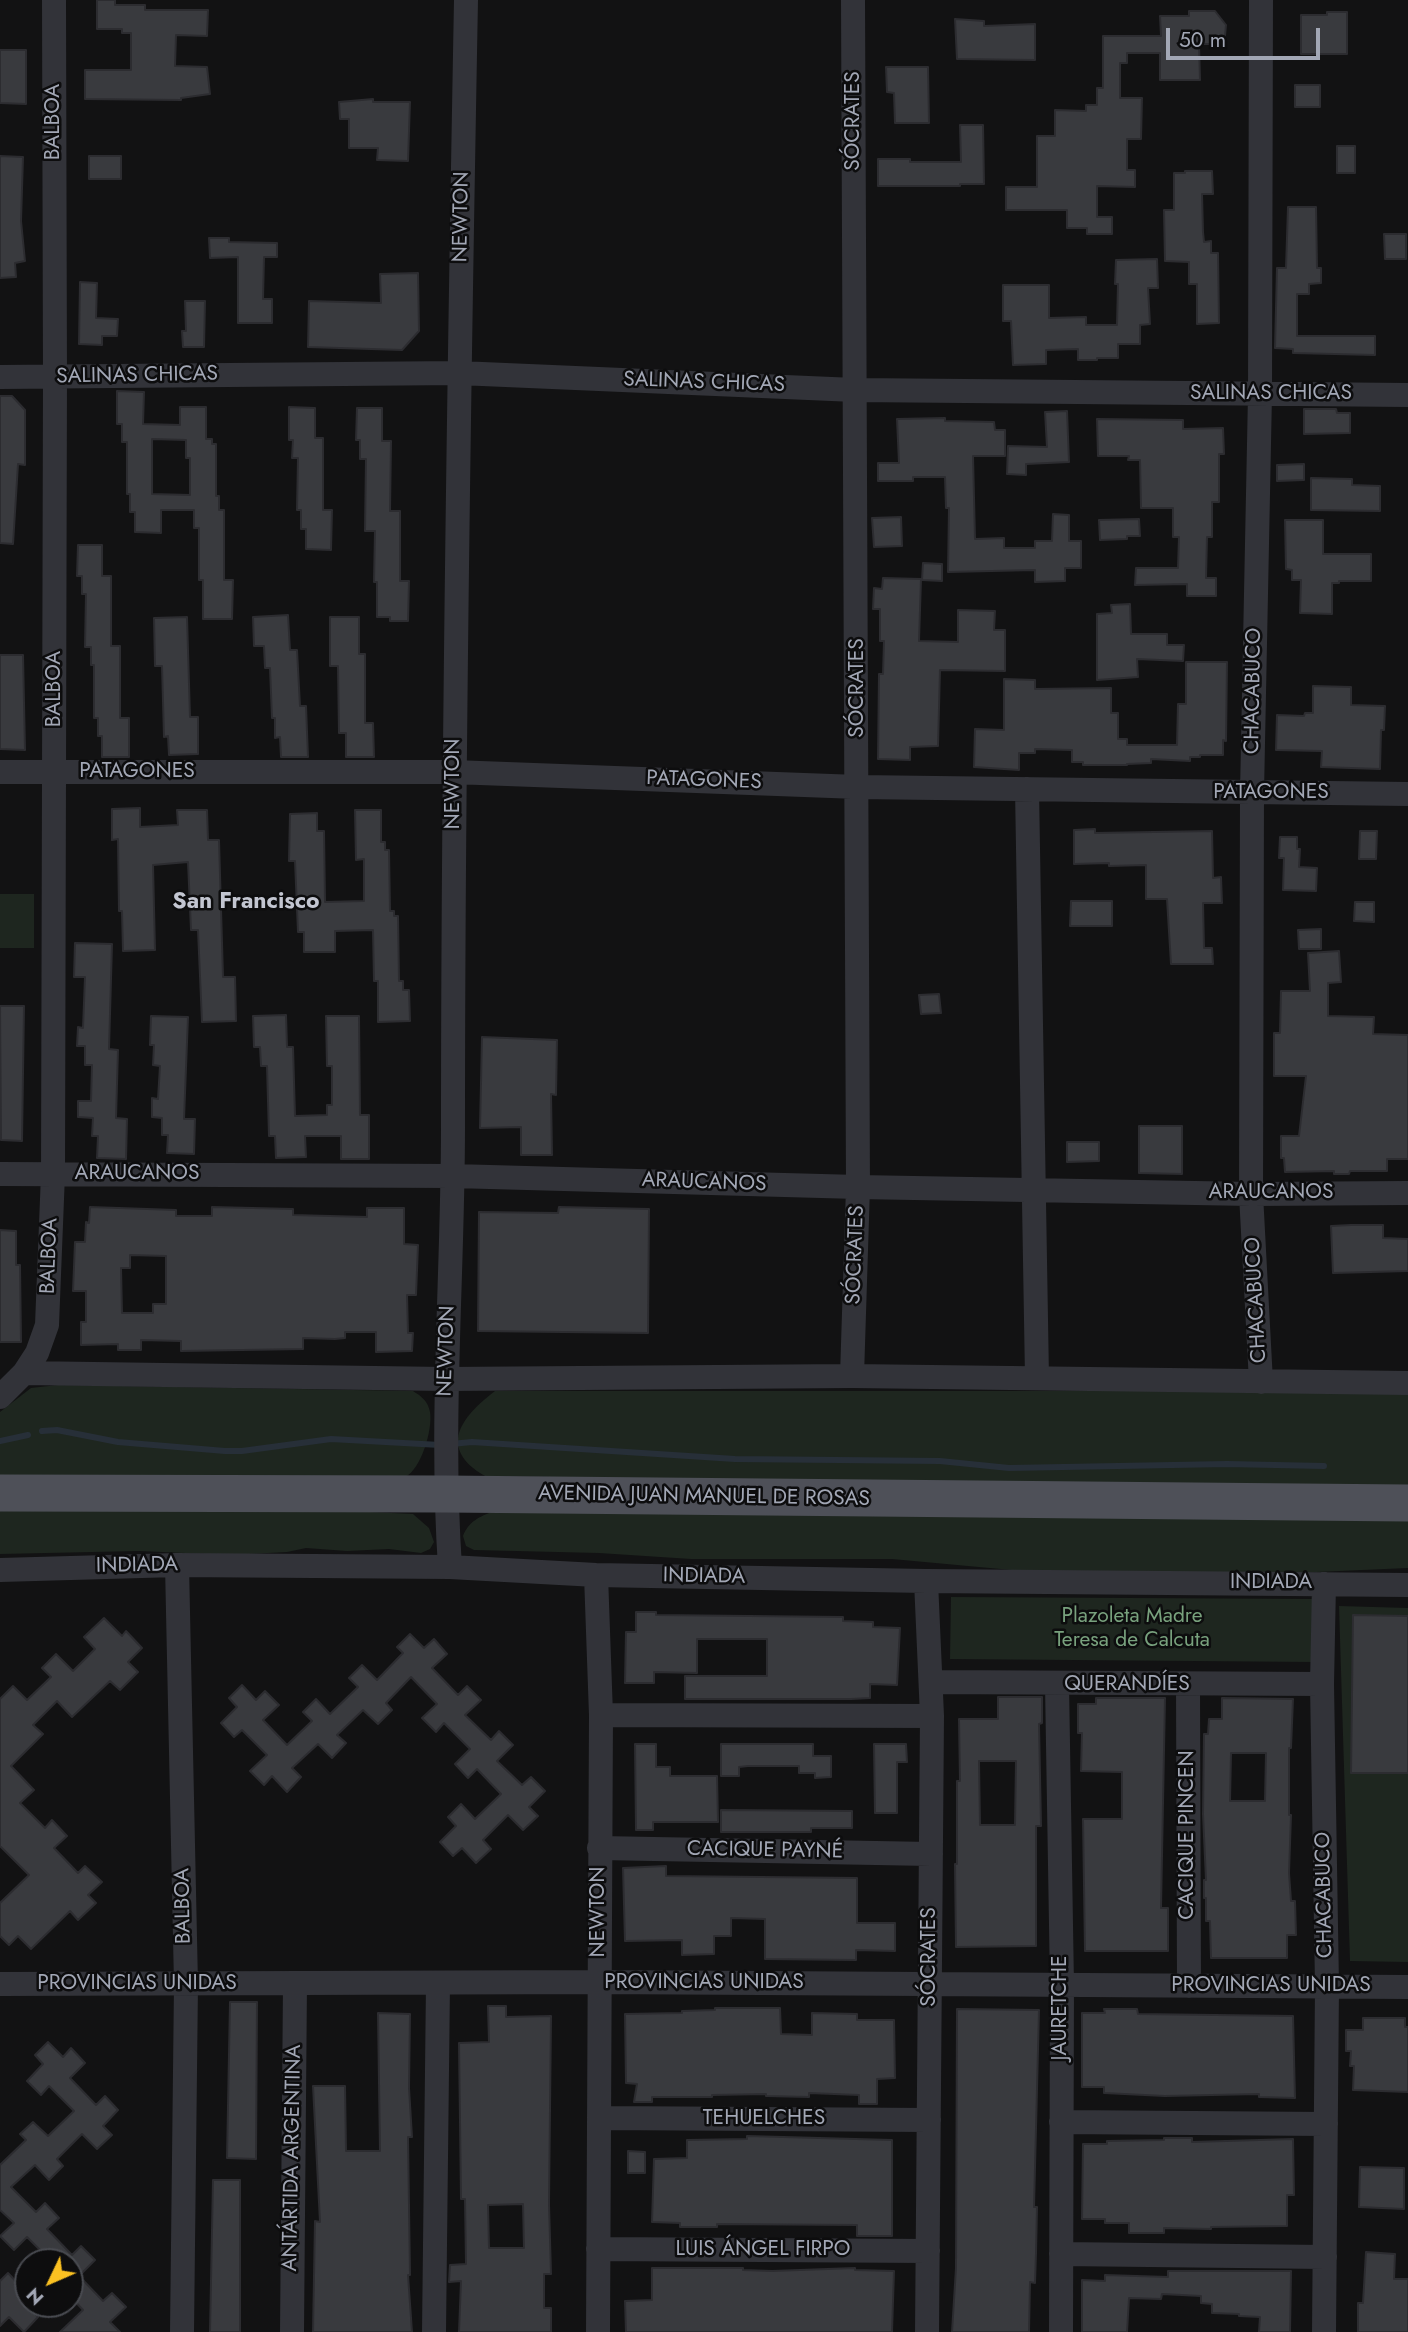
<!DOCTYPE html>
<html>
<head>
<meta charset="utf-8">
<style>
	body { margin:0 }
	#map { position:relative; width:1408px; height:2332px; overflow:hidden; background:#121213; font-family:Jost,sans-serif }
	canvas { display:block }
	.north { position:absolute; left:14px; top:2248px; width:70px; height:70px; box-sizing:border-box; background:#0d0d0e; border:2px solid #494b51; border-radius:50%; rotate:226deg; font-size:19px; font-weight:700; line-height:28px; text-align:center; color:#a2a7b5 }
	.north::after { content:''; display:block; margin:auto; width:24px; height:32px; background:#fbc122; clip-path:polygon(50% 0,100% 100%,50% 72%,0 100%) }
	.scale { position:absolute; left:1166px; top:28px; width:154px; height:32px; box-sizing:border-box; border:4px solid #a2a7b5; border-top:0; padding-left:9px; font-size:21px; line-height:24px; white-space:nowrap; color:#a2a7b5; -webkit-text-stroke:5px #0d0d0e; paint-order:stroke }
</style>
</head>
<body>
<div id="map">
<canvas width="1408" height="2332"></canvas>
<div class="north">N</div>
<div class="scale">50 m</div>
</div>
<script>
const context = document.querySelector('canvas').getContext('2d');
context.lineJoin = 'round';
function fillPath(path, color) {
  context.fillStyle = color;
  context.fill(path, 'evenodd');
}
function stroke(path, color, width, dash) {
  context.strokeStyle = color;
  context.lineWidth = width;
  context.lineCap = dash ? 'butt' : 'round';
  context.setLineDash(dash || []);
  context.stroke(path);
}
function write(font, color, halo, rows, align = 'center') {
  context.font = font + ' Jost,sans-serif';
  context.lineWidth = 5;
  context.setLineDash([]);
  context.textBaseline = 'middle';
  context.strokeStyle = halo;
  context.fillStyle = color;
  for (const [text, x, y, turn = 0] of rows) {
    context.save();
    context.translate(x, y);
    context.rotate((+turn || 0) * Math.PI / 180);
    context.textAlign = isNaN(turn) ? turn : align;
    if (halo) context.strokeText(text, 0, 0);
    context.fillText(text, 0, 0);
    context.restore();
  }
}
const green = new Path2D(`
	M0,894H34V948H0Z
	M58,1385L413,1391C421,1396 428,1401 430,1412C433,1429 421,1470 405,1477L0,1475V1412L31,1388Z
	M495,1391H1408V1490L485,1476C437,1448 461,1417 495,1391Z
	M0,1506L285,1508L413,1514L429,1528L434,1542L430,1549L421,1553L389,1549L347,1551L306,1548L287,1552L230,1555L139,1551L0,1554Z
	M494,1511L1408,1520V1568L1294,1573L1033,1572L892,1559H691L599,1553L474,1550L466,1546L463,1536C469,1521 479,1517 494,1511Z
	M951,1597L1314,1599V1662L950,1659Z
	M1339,1606L1408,1608V1962L1350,1961Z`);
const stream = new Path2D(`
	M42,1431L57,1430L118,1442L225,1451H242L331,1439L440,1445
	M0,1441L28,1435
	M451,1444L472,1442L735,1459L940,1461L1009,1468L1227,1464L1324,1466`);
const building = new Path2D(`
	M97,0H115V5H145V10H208L207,36L176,35L175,66L207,67L210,94L181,98V100L85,99V70H131V33H122V29H97Z
	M1189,11H1215L1226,25L1225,36H1218V44H1199L1200,80H1160V53H1127V63H1120V98H1142L1141,139H1127V170H1135V187L1097,186V217H1112V234H1087V228H1067V210H1006V187H1037V136H1055V110L1086,111V105H1097V88H1103V36H1161L1160,16H1189Z
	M1327,12H1347V54H1301V15H1327Z
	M955,19L984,21V26L1035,24V60L957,59Z
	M0,50H26V104L0,103Z
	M886,67H928L929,123H895L894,93L887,92Z
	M1295,85H1320V107H1295Z
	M373,99V102H410L408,161L377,160L378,148H349V119H340L339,102Z
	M960,125H983L984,184H960V186H878V159H910V162H961Z
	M1337,146H1355V173H1337Z
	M0,156L23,157L21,221L25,261L15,263L16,277L0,278Z
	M89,156H121V179H89Z
	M1185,171H1212L1213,194H1202L1203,232L1204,242L1211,241V253H1218L1219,323L1197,324V284H1189V262L1165,261L1164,210H1174V173H1185Z
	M1288,207H1316L1317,268H1321V283L1309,284V294H1297V336H1375V355L1293,353V349L1275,348L1277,268H1286Z
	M1384,234H1406V259H1385Z
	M209,238H229V242L277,243V257H264L263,299H272V323H238V257L210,258Z
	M1157,259L1158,288H1148L1150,324L1140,325V344H1118V358H1097V360H1078V349L1046,350V364L1013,365L1011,321H1003V285H1049V318L1086,317V325H1117L1118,284H1115L1116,260Z
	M418,273L419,331L402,350L308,347L309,301L381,303L380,274Z
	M80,282L97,283L96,318L118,319L117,336H102V345L79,344Z
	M185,301H205L204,347H183L182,331H186Z
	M117,391L144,392L143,424L180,425V407H206V439H212V444H216V496H219V510H224V580H233L232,619H203V580H199V528H194V510H161V533L135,532V512H130V494H127V442H122V424H117ZM152,439L186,440V458H190V495L152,494Z
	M0,396H12L25,410V465L18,464L13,544L0,543Z
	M289,407L315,408V438H323V510H332L331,550L306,549V529H301V510H297L298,458H292L293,440H289Z
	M357,408H382V441H391L390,511H400V581H409L408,621H390V617H377V582H374L375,531H365L366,459H360V440H356Z
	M1304,409H1336L1337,413H1350V433L1304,434Z
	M1067,411L1069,462L1026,464V475L1007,474L1008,446L1047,447L1045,412Z
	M945,418V421L994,422L995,430H1005V456H973L975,539L1004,538V548H1035V541H1052L1053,514L1069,515V541H1081V568H1065V581L1035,582V570L948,572L949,508H946L945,477H913V481H878V463H899L897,419Z
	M1097,419L1183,420V429L1223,428L1224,454H1219V502H1212V537H1207L1206,578H1216V596H1187V584L1135,585L1136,568H1178L1179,537H1173V508H1141L1140,460H1128L1129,456H1098Z
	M1304,464V480L1277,481V465Z
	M1311,478L1352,479V485L1380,486V511L1311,510Z
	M901,517L902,546L874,547L872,518Z
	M1139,519L1140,536H1127V539L1100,540L1099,520Z
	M1285,520H1323V554H1371V581H1339V583H1332V614L1300,613L1301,580H1292V570L1286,569Z
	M78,545H102V576H111V646H120V718H129V757H102V736H98V718H94V665H91V647H85L86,594H82V576H77Z
	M923,563L942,564V581L922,580Z
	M883,578L921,579L919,641L958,642V610L995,611L994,630H1005V671L940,670L938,746L910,747V760L878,759L879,674H883L884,641H880V609H873L874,588L882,589Z
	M1130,604L1131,634H1167V645H1184L1183,661L1137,659L1138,677L1097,680V614L1112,613L1111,605Z
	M288,615L290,650H297L300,706H306L308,757H281L280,737L275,738V718H272L270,668H265L264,646H254L253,617Z
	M187,617L190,717H198V754L169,755L168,736L164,737L162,666H155L154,618Z
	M330,617H359V654H365V723H373L374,757H346V733H339L338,666H330Z
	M0,655H23L25,750L0,749Z
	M1186,662H1227L1226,741L1223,740V755H1200V757H1190V761L1151,759V763L1127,764V765H1083V762H1072V750L1035,749V753H1019V770L974,767L975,729L1004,730V679L1035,680V689L1111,688V713H1118V739H1127V745H1177L1178,704H1186Z
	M1313,686L1351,687V705L1385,706L1384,730H1381L1380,769L1321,767L1322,751L1276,750L1277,715L1304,716L1305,713H1313Z
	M140,808V827L178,825L177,810H207L208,840H219L223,977H235L236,1021L202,1022L198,930H191L188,862L153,865L155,950L123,951L122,911H119L118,839L112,840V809Z
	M355,810H381V842H385V850H389L390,911H394V916H398L399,981H403V990H409L410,1021L378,1022V981H374L373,930L335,931V952H304V932H298L295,861H289L290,814L317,813V831H324L325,902L364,901V859L356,860Z
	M1095,829V833L1212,831L1213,878L1221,877L1222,903H1203L1204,948H1212L1213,964H1171L1167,899H1146V865L1109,866V863L1074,864V830Z
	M1360,831H1377L1376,859H1359Z
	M1280,837H1297V849H1300L1299,867L1317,868L1316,891L1283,890L1284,858H1279Z
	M1071,901H1112V926H1070Z
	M1355,902H1374V922L1354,921Z
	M1321,929V949H1299L1298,930Z
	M75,943L112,944L109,1049L118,1050L116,1118L127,1119L126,1159L97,1158L98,1136H92L93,1118L78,1117V1101H91L92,1065H85V1046H77L78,1027L83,1028L85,977H74Z
	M1339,951L1341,982L1328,983V1016L1374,1017L1373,1034L1408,1035V1159H1387V1171H1350L1349,1174H1334V1171L1285,1172L1284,1158H1281V1136H1299L1306,1076H1274V1033H1280L1281,991H1310L1308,953Z
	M939,994L941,1013L921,1014L919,995Z
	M0,1006H24L22,1141L1,1140Z
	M286,1015L287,1047H293L295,1116L327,1115V1105H332V1066H327L326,1016H359L360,1115H369V1159H341V1136H305L306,1157L276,1158L275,1136H269L267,1066H261L260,1047H254L253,1016Z
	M151,1016L188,1017L184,1119H195L194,1154L167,1153L168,1135H162V1118L152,1117V1098L158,1099L160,1066L153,1065L154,1045H150Z
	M482,1037L557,1040L556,1095L551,1094L552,1155H521V1127L480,1128Z
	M1139,1126H1182V1174L1139,1173Z
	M1067,1142H1099V1161L1067,1162Z
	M90,1207L176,1210V1216H212V1207L293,1209V1215L367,1217V1208H404V1244L418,1245L416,1295H407L408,1333H413L412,1351L376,1352V1332H345V1338L335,1339L303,1338V1349L181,1351V1341L141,1340V1350H118V1344L81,1345V1322H86V1291H73L75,1242H85L86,1222L89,1223ZM130,1255L166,1256V1304H153V1313H122L121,1268H130Z
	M559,1207L649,1209L648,1333L478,1331L479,1212L558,1213Z
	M1351,1225H1383V1238L1408,1239V1271L1333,1273L1331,1226Z
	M0,1230L16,1231V1265H20L21,1342H0Z
	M636,1612H656V1615L843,1617V1621L873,1622V1627L900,1628L897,1685L870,1684V1698L851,1699H685V1676H767V1639H697V1673L654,1672V1683H625L626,1632H636Z
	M1353,1615L1408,1616V1773H1351Z
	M104,1618L122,1636L126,1631L142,1648L128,1662L138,1672L120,1690L110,1681L72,1717L57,1701L33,1725L43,1734L11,1766L34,1790L20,1803L45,1828L52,1820L67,1836L54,1848L78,1873L85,1866L102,1882L88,1895L96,1903L78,1920L70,1911L31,1949L18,1936L9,1945L0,1936V1903L29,1875L0,1846V1699L13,1686L27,1700L51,1677L42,1668L56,1654L73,1671L95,1649L84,1637Z
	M410,1634L424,1648L434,1639L447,1654L432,1668L458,1695L467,1686L481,1700L465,1715L491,1740L499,1731L513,1745L497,1761L522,1785L531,1777L545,1791L529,1807L538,1816L523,1830L508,1815L483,1840L491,1849L476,1863L462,1848L453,1856L440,1842L456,1826L448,1817L461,1804L475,1819L501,1794L477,1769L468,1778L455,1764L470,1749L444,1723L436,1732L422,1718L437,1704L411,1677L386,1703L392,1710L378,1724L363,1710L337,1735L346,1743L332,1758L318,1744L292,1768L301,1777L287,1792L272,1776L264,1785L250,1771L267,1755L242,1730L234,1737L221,1723L237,1707L229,1698L242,1685L256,1700L265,1691L279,1705L263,1720L287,1745L312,1721L303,1712L316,1699L330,1714L358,1687L349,1678L362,1665L377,1680L403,1653L397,1647Z
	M998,1697H1042V1723L1039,1724L1041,1826H1036V1946L956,1947L955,1864H957V1781H960L959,1719H998ZM979,1761H1016L1015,1825H980Z
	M1096,1698H1165L1161,1908H1168V1951H1085L1083,1819H1122V1772L1081,1771L1082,1733H1078V1704H1096Z
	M1222,1698L1293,1699L1291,1748H1289V1815H1291L1289,1873L1291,1901H1295L1296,1935H1287V1958H1211L1210,1921H1206V1898H1204V1880H1206L1203,1814L1204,1734H1208L1209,1719H1222ZM1231,1753H1266L1265,1801H1230Z
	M635,1744H656V1767H670V1776H717L718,1822H653V1830H636Z
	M721,1744H813V1756H831V1777L815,1778V1773H799V1766H748L739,1767V1776H721Z
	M874,1744H906L907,1762H897V1813H875Z
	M721,1810L852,1811V1828H811V1832H721Z
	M666,1866V1876L857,1878V1923H895V1951L856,1950V1960L765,1959V1919L731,1918V1936H714V1954L682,1955V1940L625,1941L623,1868Z
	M230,2002H257L256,2159L227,2158Z
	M488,2006H506V2017L551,2016L549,2204L551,2274H544V2308H551V2332H459L461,2281L449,2282L450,2265L466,2264L465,2199H461L459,2043L489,2042ZM523,2204L524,2248H489L488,2205Z
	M715,2008H780L781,2034L812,2035V2013L857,2014V2020H894L895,2078L877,2079V2104H859V2095L809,2093V2097L766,2096V2094L712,2095V2097H652V2102H634L637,2084L626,2083L625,2014L682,2013V2011L715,2010Z
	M957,2009L1039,2010L1034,2207H1037L1036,2253L1035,2283L1030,2282L1029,2332H952L956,2268Z
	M1104,2009H1137L1138,2014L1293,2016L1295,2098L1259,2097V2094L1165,2096L1104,2093V2087H1082V2013H1105Z
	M378,2013L410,2014L409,2088L412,2137H408L410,2275H408L412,2332H313L315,2221L320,2222L313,2086H345L346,2151H380Z
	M1363,2018H1405V2027H1408V2092L1353,2090L1354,2066H1350L1351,2051H1346V2030H1363Z
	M48,2042L63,2057L71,2048L85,2063L70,2078L96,2105L105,2096L118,2110L103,2126L112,2135L97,2149L82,2134L57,2159L63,2166L49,2180L35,2165L11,2187L36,2212L45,2203L59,2218L47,2229L72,2255L81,2246L95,2260L79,2276L103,2301L112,2293L126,2307L110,2322L120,2332H60L83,2310L70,2296V2262H52L27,2237L14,2250L0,2236L14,2223L0,2210V2165L26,2140L20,2134L33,2122L48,2136L74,2111L49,2086L41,2095L27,2081L43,2064L35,2055Z
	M747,2136L892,2140V2236H857V2225L717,2224V2227H680V2223L652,2222L654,2159L687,2158V2140L747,2139Z
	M1164,2138H1192V2142L1293,2139L1294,2195H1287V2226L1211,2227V2229L1164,2228V2233H1129V2223H1105V2219H1082L1083,2144H1107V2141L1164,2140Z
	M628,2151L645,2152V2173H628Z
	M1360,2167L1404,2168V2209L1359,2207Z
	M213,2180H240V2332H210Z
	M1366,2252L1395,2254L1394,2279H1408V2332H1358V2303H1363Z
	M652,2268H743V2270L772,2271L855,2268V2270L894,2271L892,2332H626L625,2301L652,2300Z
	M1168,2271H1291L1290,2332H1259L1260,2317L1239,2316V2314L1212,2313V2304L1201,2303V2296L1162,2294L1161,2299L1129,2298L1127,2332H1082V2280L1105,2281V2275L1168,2277Z
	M8,2273L28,2294V2307L38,2317L24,2332L9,2317L0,2326V2281Z`);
const minor = new Path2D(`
	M0,377L459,373L855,390L1408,395
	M0,772H453L858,787L1408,794
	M1027,789L1037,1378
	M0,1174L453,1176L858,1187L1251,1194L1408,1193
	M24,1373L445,1379L852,1376L1408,1383
	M852,1376L858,1187L853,0
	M1261,1382L1251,1194L1252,793L1260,394L1261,0
	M0,1397L24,1373L37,1353L47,1325L53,1174L55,377L54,0
	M177,1565L186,1984L182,2332
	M450,1567C440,1420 453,1274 453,1127C453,751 459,376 466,0
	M0,1570L177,1565L450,1567L596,1575L926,1581L1408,1585
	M596,1575L601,1715L598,2332
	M926,1581L932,1716L927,2332
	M1324,1584L1322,1684L1327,1986L1324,2332
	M932,1682L1322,1684
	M1057,1684L1062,1985L1061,2332
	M1188,1685L1189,1986
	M601,1715L932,1716
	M599,1848L931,1854
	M0,1984L599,1982L1408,1987
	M599,2118L929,2120
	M1061,2122L1326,2124
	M598,2249L928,2251
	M1061,2254L1325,2257
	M292,2332L295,1983
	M434,2332L438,1983`);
const primary = new Path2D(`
	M0,1493L445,1494L1408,1503`);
const streetNames = [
	["SÓCRATES",854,121,-90],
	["BALBOA",54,122,-90],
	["NEWTON",462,217,-89],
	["SALINAS CHICAS",137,376,-1],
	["SALINAS CHICAS",704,383,2],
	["SALINAS CHICAS",1271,394],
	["SÓCRATES",858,688,-90],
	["BALBOA",55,689,-90],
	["CHACABUCO",1254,691,-89],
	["PATAGONES",137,772],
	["PATAGONES",704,781,2],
	["NEWTON",454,784,-90],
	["PATAGONES",1271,793],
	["ARAUCANOS",137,1174],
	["ARAUCANOS",704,1183,2],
	["ARAUCANOS",1271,1193],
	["SÓCRATES",856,1255,-88],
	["BALBOA",50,1256,-88],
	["CHACABUCO",1257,1300,-93],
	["NEWTON",447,1351,-88],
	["AVENIDA JUAN MANUEL DE ROSAS",704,1497,1],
	["INDIADA",137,1566,-1],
	["INDIADA",704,1577,1],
	["INDIADA",1271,1583],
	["QUERANDÍES",1127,1685],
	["CACIQUE PINCEN",1188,1835,-90],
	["CACIQUE PAYNÉ",765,1851,1],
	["CHACABUCO",1325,1895,-91],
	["BALBOA",184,1906,-91],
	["NEWTON",599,1912,-90],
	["SÓCRATES",930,1957,-90],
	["PROVINCIAS UNIDAS",704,1983],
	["PROVINCIAS UNIDAS",137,1984],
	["PROVINCIAS UNIDAS",1271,1986],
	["JAURETCHE",1061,2008,-90],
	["TEHUELCHES",764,2119],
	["ANTÁRTIDA ARGENTINA",293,2158,-89],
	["LUIS ÁNGEL FIRPO",763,2250]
];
const parkNames = [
	["Plazoleta Madre",1132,1617],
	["Teresa de Calcuta",1132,1641]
];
const neighbourhoodNames = [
	["San Francisco",246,902]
];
fillPath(green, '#1e261f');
stroke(stream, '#272f38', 6);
fillPath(building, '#393a3e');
stroke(building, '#2c2c30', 2);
stroke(minor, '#323339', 24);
stroke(primary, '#4e5058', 37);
write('21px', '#a2a7b5', '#0d0d0e', streetNames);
write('21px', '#78a17d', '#0d0d0e', parkNames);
write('bold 23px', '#c3c6d1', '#0d0d0e', neighbourhoodNames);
</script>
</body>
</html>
